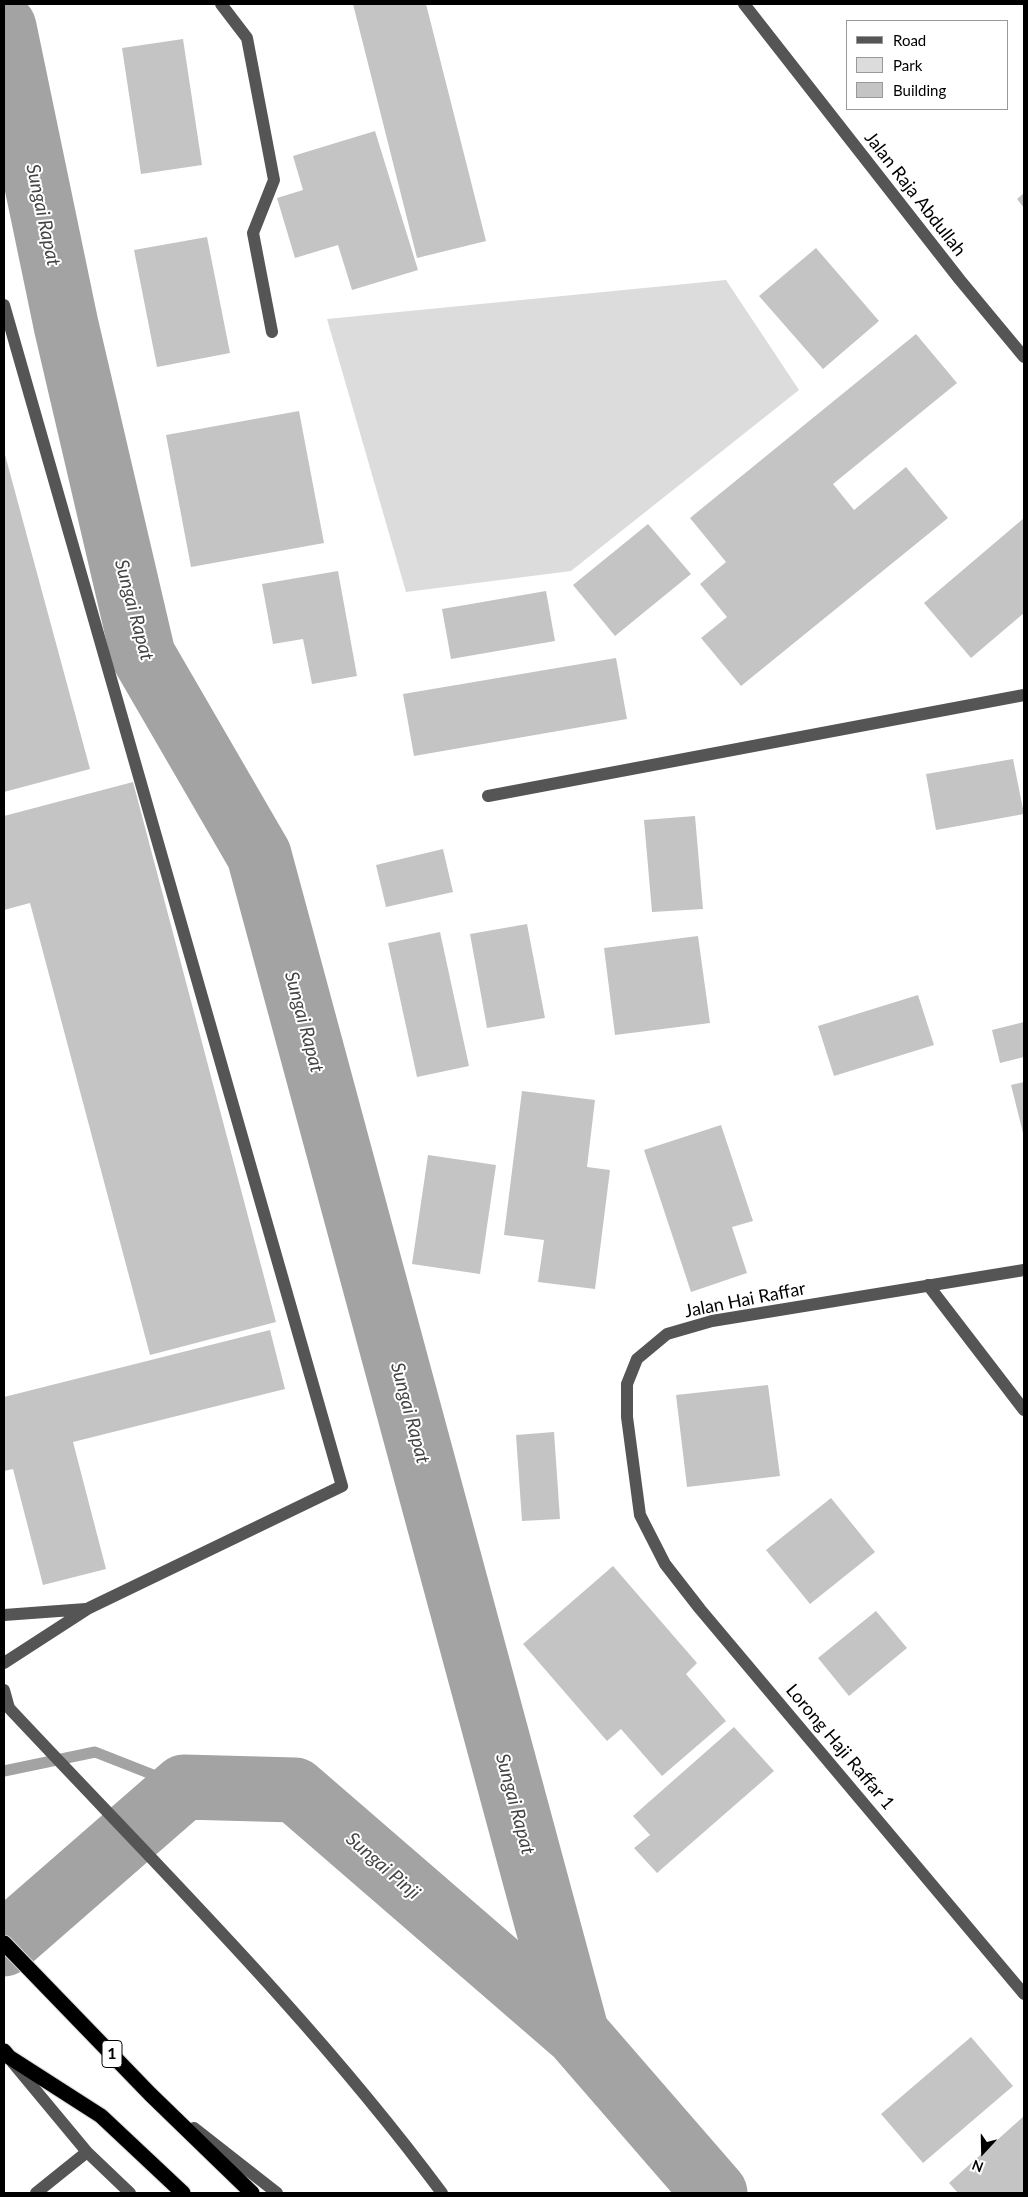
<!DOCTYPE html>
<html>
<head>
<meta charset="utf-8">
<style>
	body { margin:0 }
	#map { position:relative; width:1028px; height:2197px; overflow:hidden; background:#fff; font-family:Lato,sans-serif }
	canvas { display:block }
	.frame { position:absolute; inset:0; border:5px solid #000; pointer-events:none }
	.legend { position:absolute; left:846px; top:20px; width:162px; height:90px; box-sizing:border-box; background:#fff; border:1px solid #999; margin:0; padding:6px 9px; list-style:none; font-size:15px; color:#000 }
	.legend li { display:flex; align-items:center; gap:10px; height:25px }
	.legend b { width:25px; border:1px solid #999 }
	.north { position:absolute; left:958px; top:2127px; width:50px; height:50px; -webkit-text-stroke:4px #fff; paint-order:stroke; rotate:201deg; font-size:14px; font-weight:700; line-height:20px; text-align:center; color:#000 }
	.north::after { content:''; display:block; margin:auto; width:18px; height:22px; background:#000; clip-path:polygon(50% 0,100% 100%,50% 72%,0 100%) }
</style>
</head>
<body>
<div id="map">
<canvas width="1028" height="2197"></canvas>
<div class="frame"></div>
<ul class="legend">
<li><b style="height:6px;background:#555"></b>Road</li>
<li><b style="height:14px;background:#dcdcdc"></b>Park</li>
<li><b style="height:14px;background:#c4c4c4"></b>Building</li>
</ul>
<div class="north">N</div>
</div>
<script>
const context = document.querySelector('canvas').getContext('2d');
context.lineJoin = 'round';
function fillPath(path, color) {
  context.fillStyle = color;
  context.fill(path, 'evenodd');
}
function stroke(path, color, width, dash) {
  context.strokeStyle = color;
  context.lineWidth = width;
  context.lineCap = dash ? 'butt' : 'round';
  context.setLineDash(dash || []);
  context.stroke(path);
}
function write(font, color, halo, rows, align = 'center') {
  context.font = font + ' Lato,sans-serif';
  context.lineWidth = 4;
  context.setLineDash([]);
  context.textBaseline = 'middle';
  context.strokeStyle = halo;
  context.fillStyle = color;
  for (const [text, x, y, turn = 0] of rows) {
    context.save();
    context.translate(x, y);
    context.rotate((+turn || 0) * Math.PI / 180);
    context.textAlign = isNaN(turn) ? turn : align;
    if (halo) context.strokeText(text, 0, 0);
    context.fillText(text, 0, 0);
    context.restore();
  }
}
const green = new Path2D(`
	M726,280L799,390L571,571L406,592L327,319Z`);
const stream = new Path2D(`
	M4,1771L95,1752L184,1787`);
const river = new Path2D(`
	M4,27L66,325L143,655L259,855L577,2034
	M4,1944L184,1787L295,1790L577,2034L715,2193`);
const building = new Path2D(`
	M353,4H426L486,241L417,258Z
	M183,39L202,165L141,174L122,48Z
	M375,131L418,270L352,290L338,245L295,258L277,198L303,190L293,156Z
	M1024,193V208L1017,199Z
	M207,237L230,353L157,367L134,250Z
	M816,248L879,321L823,369L759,296Z
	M916,334L957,383L833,484L854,510L906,467L948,518L741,686L701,638L727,617L700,584L726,562L690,518Z
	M299,411L324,543L191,567L166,435Z
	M4,451L90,769L4,792Z
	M1024,518V613L971,658L924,603Z
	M648,524L691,574L615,636L573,585Z
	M338,571L357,676L312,684L303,639L273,644L262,584Z
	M546,591L555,641L451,659L442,609Z
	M616,658L627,719L414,756L403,694Z
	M1013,759L1024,814L936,830L926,774Z
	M133,782L276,1322L150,1355L30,903L4,910V816Z
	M695,816L703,909L652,912L644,820Z
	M443,849L453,892L386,907L376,865Z
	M527,924L545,1018L487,1028L470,934Z
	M440,932L469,1066L417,1077L388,943Z
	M698,936L710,1023L615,1035L604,948Z
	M918,995L934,1045L834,1076L818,1026Z
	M1024,1022V1057L1000,1063L992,1030Z
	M1024,1082V1137L1011,1085Z
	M522,1091L595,1100L587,1167L610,1170L595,1289L538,1282L544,1240L504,1235Z
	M721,1125L753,1221L732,1227L747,1273L691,1292L644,1150Z
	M428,1155L496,1165L480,1274L412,1264Z
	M270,1330L285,1389L73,1442L106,1569L43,1585L13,1469L4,1471V1397Z
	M768,1385L780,1476L687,1487L676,1395Z
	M554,1432L560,1519L522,1521L516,1435Z
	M831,1498L875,1552L810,1604L766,1550Z
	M613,1566L697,1663L686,1674L726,1721L662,1776L621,1729L607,1741L523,1644Z
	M876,1611L907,1648L849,1696L818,1658Z
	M734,1727L774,1771L657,1873L634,1848L650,1835L633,1816Z
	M971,2037L1013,2086L923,2163L881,2114Z
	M1024,2116V2193H958L949,2183Z`);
const minor = new Path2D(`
	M221,4L247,38L274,180L253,233L272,332
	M744,4L960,280L1024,357
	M4,305L342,1486L89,1608L4,1663
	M488,796L1024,695
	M1024,1270L712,1321L667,1334L637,1359L627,1384V1417L640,1515L665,1564L700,1609L1024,1994
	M928,1285L1024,1410
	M4,1615L86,1609
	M4,1690L9,1708C157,1866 313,2019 442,2193
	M13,2063L87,2152L130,2193
	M194,2128L277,2193
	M36,2193L87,2152`);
const highway = new Path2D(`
	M4,1943L150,2094L252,2193
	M4,2051L9,2057L101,2116L183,2193`);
const shields = [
	[112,2054,20]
];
const shieldNames = [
	["1",112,2054]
];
const streetNames = [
	["Jalan Raja Abdullah",915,194,52],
	["Jalan Hai Raffar",745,1300,-11],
	["Lorong Haji Raffar 1",840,1747,50]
];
const waterNames = [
	["Sungai Rapat",43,215,78],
	["Sungai Rapat",134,610,75],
	["Sungai Rapat",304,1022,75],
	["Sungai Rapat",410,1413,75],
	["Sungai Rapat",515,1804,75],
	["Sungai Pinji",383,1866,41]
];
fillPath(green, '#dcdcdc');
stroke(stream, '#a3a3a3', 11);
stroke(river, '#a3a3a3', 65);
fillPath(building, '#c4c4c4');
stroke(highway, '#dbdbdb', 17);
stroke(minor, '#555', 12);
stroke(highway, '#000', 15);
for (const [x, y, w] of shields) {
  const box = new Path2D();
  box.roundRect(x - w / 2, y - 13.5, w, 27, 4);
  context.fillStyle = '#fff';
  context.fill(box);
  stroke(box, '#000', 1);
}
write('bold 16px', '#000', null, shieldNames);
write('18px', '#000', '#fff', streetNames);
write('italic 19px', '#444', '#fff', waterNames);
</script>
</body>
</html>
